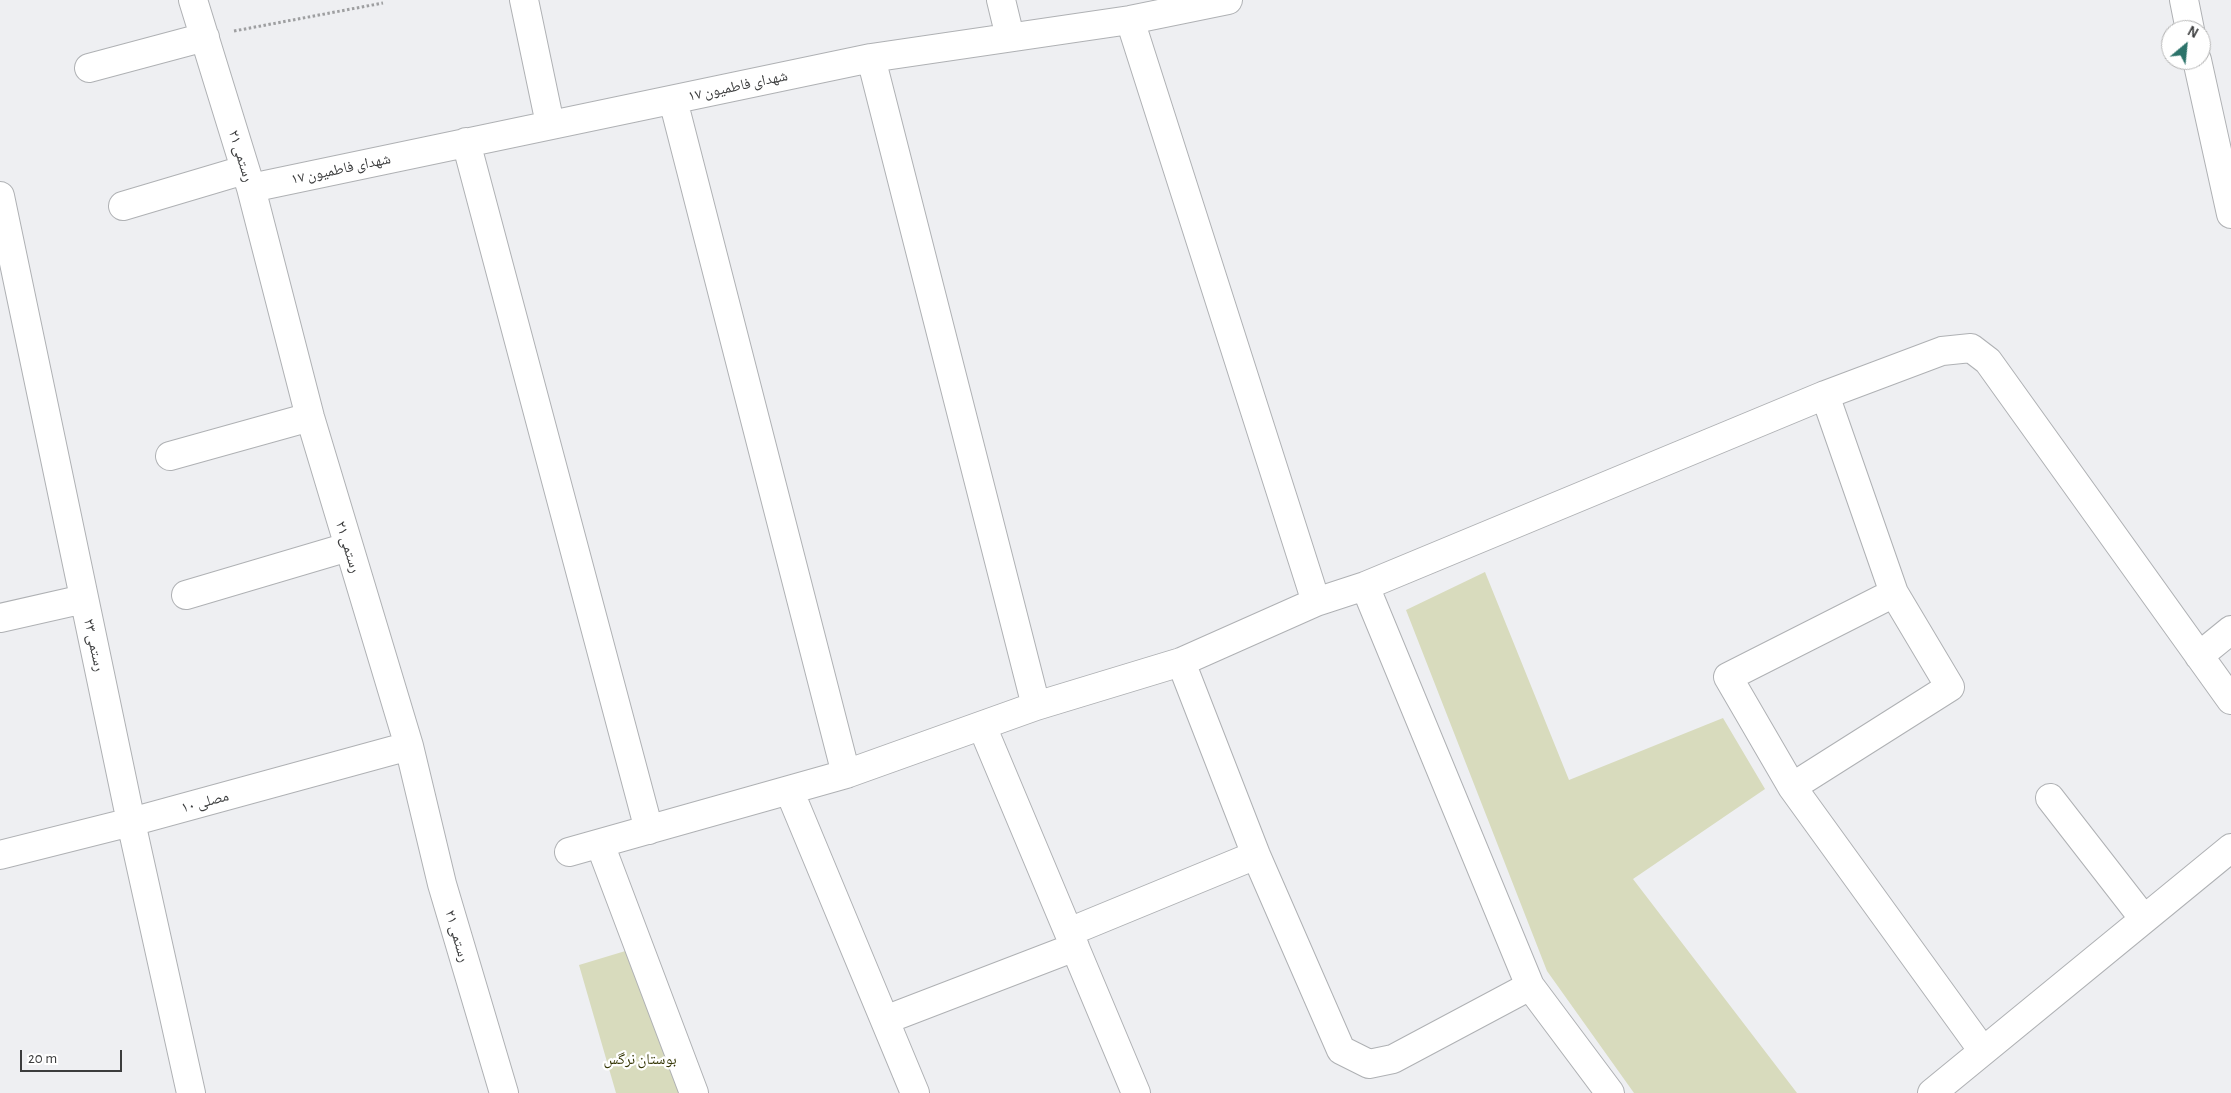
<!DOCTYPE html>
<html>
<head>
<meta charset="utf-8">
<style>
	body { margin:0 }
	#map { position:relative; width:2231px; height:1093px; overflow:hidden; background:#eeeff2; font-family:"Alegreya Sans",sans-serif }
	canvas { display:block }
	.north { position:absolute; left:2161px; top:20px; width:50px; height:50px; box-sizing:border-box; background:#fff; border:1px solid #b1b1b1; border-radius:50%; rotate:28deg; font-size:14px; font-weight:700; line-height:20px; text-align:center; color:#3b3c3d }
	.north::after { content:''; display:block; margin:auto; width:18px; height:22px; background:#2c736a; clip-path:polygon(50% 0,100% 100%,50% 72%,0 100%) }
	.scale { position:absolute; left:20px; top:1050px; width:102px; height:22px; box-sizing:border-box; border:2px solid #3b3c3d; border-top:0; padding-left:6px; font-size:15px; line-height:18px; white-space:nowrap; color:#3b3c3d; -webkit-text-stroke:4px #fff; paint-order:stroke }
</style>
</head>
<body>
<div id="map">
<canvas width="2231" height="1093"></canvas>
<div class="north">N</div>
<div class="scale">20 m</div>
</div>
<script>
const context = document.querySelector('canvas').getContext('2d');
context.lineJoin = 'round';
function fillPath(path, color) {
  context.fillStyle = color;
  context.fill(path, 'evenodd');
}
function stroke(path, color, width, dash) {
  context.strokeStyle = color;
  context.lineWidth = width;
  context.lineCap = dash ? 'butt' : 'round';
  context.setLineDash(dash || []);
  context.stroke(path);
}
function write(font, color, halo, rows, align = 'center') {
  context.font = font + ' "Alegreya Sans","Noto Naskh Arabic",sans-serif';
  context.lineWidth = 4.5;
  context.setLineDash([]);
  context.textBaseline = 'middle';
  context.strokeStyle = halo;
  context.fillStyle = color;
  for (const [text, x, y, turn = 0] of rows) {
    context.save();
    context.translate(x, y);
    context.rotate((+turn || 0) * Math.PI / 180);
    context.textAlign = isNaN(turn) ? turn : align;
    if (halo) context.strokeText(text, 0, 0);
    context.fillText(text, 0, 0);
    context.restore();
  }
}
const green = new Path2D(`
	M1485,572L1569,780L1723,718L1765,789L1633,879L1797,1093H1634L1547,971L1406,610Z
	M632,949L687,1093H616L579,965Z`);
const path = new Path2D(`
	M234,31L383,3`);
const minor = new Path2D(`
	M193,0L251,188L310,417L409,746L442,884L504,1093
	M524,0L550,124
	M1001,0L1010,37
	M2184,0L2190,30
	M1130,20L1316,602
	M871,58L1036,706
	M2197,60L2231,214
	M89,68L205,37
	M673,100L846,774
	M466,142L649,830
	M251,188L871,58L1130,20L1228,0
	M0,196L131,822L191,1093
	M123,206L244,170
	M170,456L310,417
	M1365,586L1530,986L1610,1093
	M1894,593L1728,677L1792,787L1983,1051
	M186,595L348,547
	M0,618L84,599
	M2199,656L2231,630
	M1181,662L1256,855L1341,1050L1369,1064L1393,1059L1530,986
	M982,726L1136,1093
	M1792,787L1950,687L1894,593L1825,395
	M789,790L915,1093
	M2050,798L2144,919
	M600,844L694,1093
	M569,852L846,774L1036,706L1181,662L1316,602L1365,586L1825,395L1942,351L1971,348L1988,361L2231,700
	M0,855L131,822L409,746
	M1069,932L1256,855
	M885,1020L1075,947
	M1932,1093L2231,848`);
const streetNames = [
	["شهدای فاطمیون ۱۷",738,86,-12],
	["رستمی ۲۱",241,156,73],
	["شهدای فاطمیون ۱۷",341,169,-12],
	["رستمی ۲۱",348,547,73],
	["رستمی ۲۳",94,645,78],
	["مصلی ۱۰",205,802,-15],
	["رستمی ۲۱",457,936,74]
];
const parkNames = [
	["بوستان نرگس",640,1059]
];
fillPath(green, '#d8dbbd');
stroke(minor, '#afb1b4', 30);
stroke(path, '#9e9fa1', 3, [2.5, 2.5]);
stroke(minor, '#fff', 28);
write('15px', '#3b3c3d', '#fff', streetNames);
write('15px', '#343604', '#fff', parkNames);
</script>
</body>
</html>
